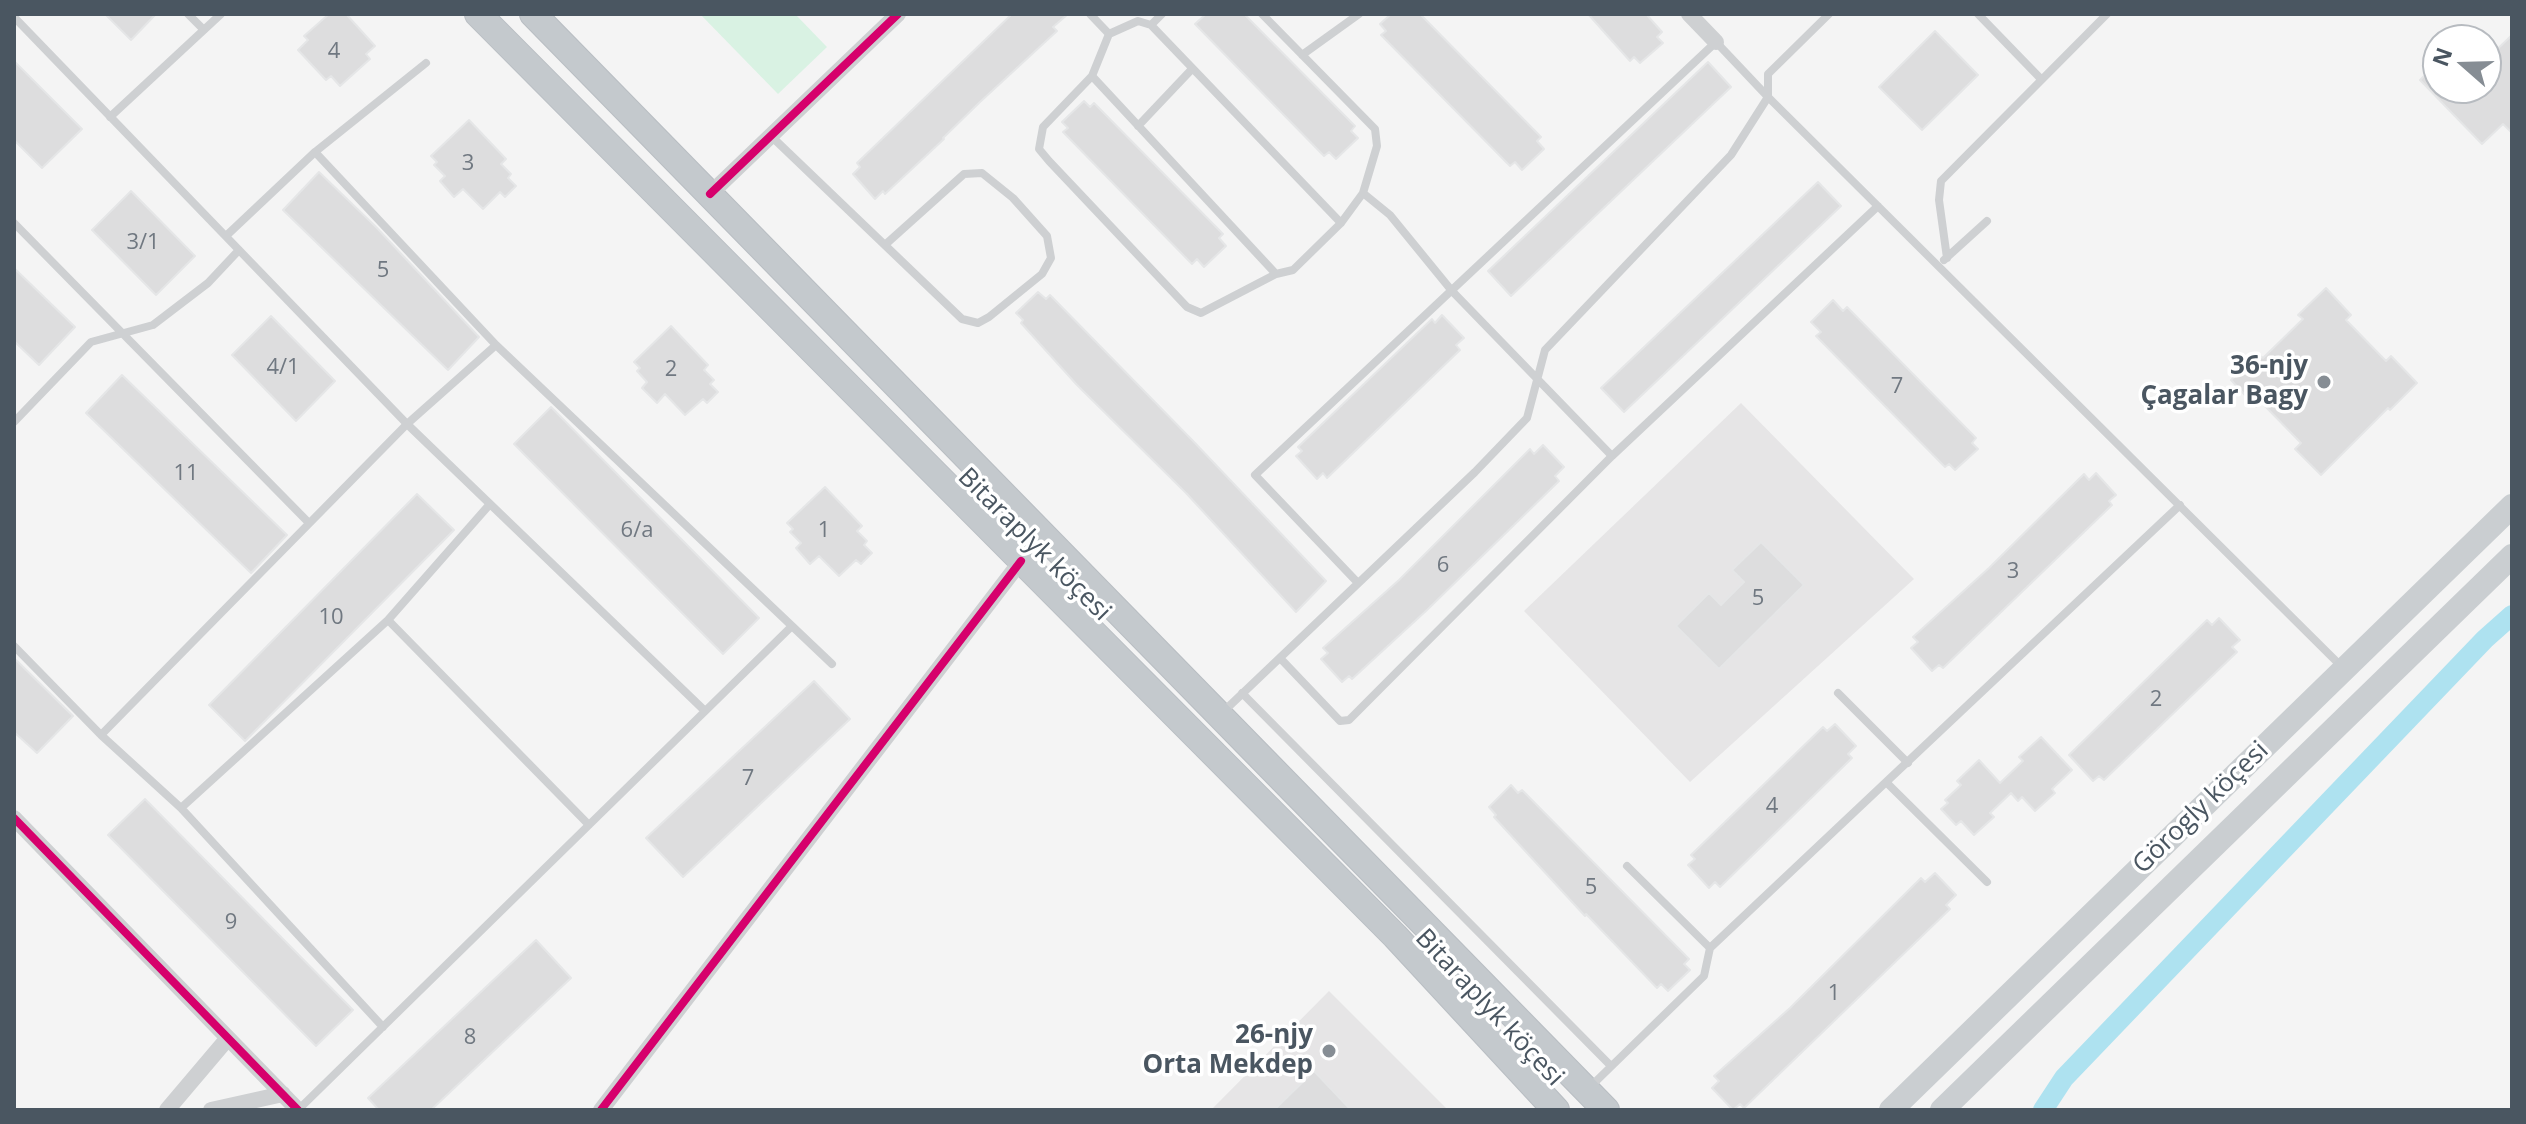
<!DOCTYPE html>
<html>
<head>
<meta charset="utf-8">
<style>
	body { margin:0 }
	#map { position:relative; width:2526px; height:1124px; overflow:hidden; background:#f4f4f4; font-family:"Open Sans",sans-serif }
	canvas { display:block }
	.frame { position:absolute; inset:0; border:16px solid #4a5661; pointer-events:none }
	.north { position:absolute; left:2422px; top:24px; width:80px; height:80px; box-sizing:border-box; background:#fff; border:2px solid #b7bbc0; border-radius:50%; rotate:290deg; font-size:22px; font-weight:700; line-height:32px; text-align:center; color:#4a5661 }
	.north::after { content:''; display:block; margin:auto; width:28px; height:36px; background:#868d94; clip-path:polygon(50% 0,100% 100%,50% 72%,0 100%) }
</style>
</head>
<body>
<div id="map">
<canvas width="2526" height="1124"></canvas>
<div class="frame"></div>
<div class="north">N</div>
</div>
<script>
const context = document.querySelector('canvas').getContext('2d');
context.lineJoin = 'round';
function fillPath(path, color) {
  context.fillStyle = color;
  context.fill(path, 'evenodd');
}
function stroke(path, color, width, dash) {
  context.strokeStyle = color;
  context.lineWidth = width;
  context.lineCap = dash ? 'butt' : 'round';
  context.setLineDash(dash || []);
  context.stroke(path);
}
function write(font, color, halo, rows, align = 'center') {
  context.font = font + ' "Open Sans",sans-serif';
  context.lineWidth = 7;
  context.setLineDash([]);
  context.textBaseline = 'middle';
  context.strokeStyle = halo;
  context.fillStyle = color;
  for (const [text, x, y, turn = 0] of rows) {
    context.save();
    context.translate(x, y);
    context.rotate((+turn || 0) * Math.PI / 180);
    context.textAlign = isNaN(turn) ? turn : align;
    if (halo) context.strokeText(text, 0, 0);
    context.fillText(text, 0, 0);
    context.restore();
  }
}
const education = new Path2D(`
	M1741,403L1914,579L1690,782L1524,611Z
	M1329,991L1448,1110H1211Z`);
const green = new Path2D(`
	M700,14H795L827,47L778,94Z`);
const canal = new Path2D(`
	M2043,1110L2064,1078L2485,639L2512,615`);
const building = new Path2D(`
	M105,14H156L131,40Z
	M329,14H346L375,46L366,54L370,59L340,86L331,76L326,80L298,50L308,40L304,36Z
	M1012,14H1068L1053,27L1057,31L980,102L943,138L944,139L885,194L883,191L875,199L853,174L860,167L857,163Z
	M1206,14H1244L1355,126L1351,131L1358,138L1336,159L1329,152L1324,156L1195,24Z
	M1391,14H1420L1541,137L1537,141L1544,149L1522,170L1515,162L1510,166L1381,35L1386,31L1380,24Z
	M1588,14H1646L1662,32L1657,37L1663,43L1640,63L1634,57L1630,61Z
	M1935,31L1978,75L1922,130L1879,87Z
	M2512,35V133L2503,124L2482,144L2420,80L2438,62V88H2486V60Z
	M14,61L82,129L42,168L14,140Z
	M1708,62L1731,87L1511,296L1488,271Z
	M1084,101L1090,107L1094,103L1223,234L1219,238L1226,246L1204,267L1197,259L1192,264L1063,132L1068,128L1062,122Z
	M469,120L506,159L501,164L511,174L508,178L516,186L505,197L500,192L483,209L463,189L454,197L440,181L445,176L434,165L437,162L431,156Z
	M319,172L376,227L479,337L448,370L283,210Z
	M1818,182L1841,206L1624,412L1601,388Z
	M131,191L195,256L156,295L92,230Z
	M14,268L75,327L39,365L14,341Z
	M2326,288L2351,315L2346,320L2386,361L2391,356L2417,383L2390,410L2388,408L2321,475L2295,449L2301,443L2261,402L2256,407L2231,380L2258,354L2263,358L2303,319L2298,315Z
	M1038,292L1046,299L1050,295L1195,443L1326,581L1296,612L1186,493L1077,385L1021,323L1023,320L1016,313Z
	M1833,300L1843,311L1847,307L1976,438L1972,443L1978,449L1955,470L1949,464L1945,467L1816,336L1821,332L1811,322Z
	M1442,315L1464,338L1456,345L1460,350L1327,478L1323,473L1317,479L1296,456L1302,451L1298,447L1432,319L1435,323Z
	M271,316L335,381L296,421L232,355Z
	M671,326L708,365L704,370L714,380L710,384L718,392L707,403L703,399L685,415L665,394L657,403L642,388L647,382L637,371L640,368L634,362Z
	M122,375L287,535L251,573L86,413Z
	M551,407L759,618L723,654L514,444Z
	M1543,445L1564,467L1555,476L1559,481L1427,610L1352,679L1349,676L1342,682L1321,659L1328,653L1323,648L1399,580L1530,449L1534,454Z
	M2096,473L2116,495L2109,501L2112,505L1943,668L1939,665L1932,671L1911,648L1918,642L1913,637L1989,568L2084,474L2089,480Z
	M825,487L862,526L857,531L867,541L864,545L872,553L861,564L856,560L839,576L819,556L810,564L796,548L801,543L790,532L793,529L787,523Z
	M417,494L454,530L245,741L209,705Z
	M1761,542L1804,585L1719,669L1676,626L1709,593L1721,605L1744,582L1732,570Z
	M2219,618L2240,640L2232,647L2237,652L2104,780L2099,776L2093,781L2069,755L2207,620L2212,625Z
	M14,658L73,716L37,753L14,732Z
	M814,681L850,719L683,877L646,838Z
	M1835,724L1856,746L1848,754L1852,758L1720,887L1715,882L1709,888L1688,865L1695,859L1691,855L1823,727L1827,731Z
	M2041,737L2072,770L2052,789L2055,793L2035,811L2022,797L2018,801L2011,793L1990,813L1994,817L1974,835L1961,821L1956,825L1941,809L1948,803L1945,800L1961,785L1957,781L1979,760L2000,783L2023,761L2019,757Z
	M1511,785L1518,793L1522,790L1689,959L1684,964L1690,970L1668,991L1661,984L1657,988L1586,914L1585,916L1494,817L1496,815L1489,807Z
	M145,799L353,1010L316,1046L108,835Z
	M1935,873L1956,895L1946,905L1950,909L1744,1108L1740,1104L1733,1110L1712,1088L1719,1081L1714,1076L1790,1008L1921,878L1925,882Z
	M536,940L571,978L431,1110H379L368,1098Z
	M1314,1071L1351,1110H1274Z`);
const service = new Path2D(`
	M188,14L204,30
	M1090,14L1109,34L1092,76L1276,274L1293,270L1341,223L1363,193L1390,215L1452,291L1612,456L1349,720L1340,721L1280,658
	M1262,14L1375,129L1377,146L1363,193
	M1978,14L2041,79
	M14,17L407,424L705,711
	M1151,25L1162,14
	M1109,34L1138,21L1151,25L1341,223
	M1302,55L1359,14
	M1092,76L1043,127L1039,149L1049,161L1187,307L1201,313L1276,274
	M1768,96V74L1829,14
	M110,117L221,14
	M1138,126L1192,69
	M771,136L962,319L978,323L989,317L1042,274L1051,258L1047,236L1013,198L982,173L964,174L886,244
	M315,152L496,345L832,664
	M14,223L309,523
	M226,236L315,152L426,63
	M1947,258L1939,200L1941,181L2107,14
	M1944,260L1987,221
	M14,422L91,342L153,325L208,283L239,250
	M1612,456L1878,206
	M1358,583L1255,475L1716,42L1768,97
	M388,620L589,825
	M14,646L101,735L181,808L383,1027
	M1242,693L1611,1066
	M1838,693L1908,763
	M1223,712L1475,472L1527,418L1545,350L1731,155L1768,97L2341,666
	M101,735L407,424L496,345
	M1887,783L1987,882
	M181,808L388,620L490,504
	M1710,948L2180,505
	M1588,1089L1704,976L1710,948L1627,866
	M298,1110L792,626`);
const minor = new Path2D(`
	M1689,14L1716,42
	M710,194L898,14
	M14,818L298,1110
	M167,1110L228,1038
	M211,1110L283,1094
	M601,1110L1021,561`);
const primary = new Path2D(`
	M1891,1110L2512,506
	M1942,1110L2512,556`);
const trunk = new Path2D(`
	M478,14L1395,936L1556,1110
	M533,14L1606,1110`);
const cycleway = new Path2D(`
	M710,194L898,14
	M14,818L298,1110
	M601,1110L1021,561`);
const markers = [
	[2324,382,8,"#868d94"],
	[1329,1051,8,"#868d94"]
];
const numberNames = [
	["4",334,52],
	["3",468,164],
	["3/1",143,243],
	["5",383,271],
	["4/1",283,368],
	["2",671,370],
	["7",1897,387],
	["11",186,474],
	["6/а",637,531],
	["1",824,531],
	["6",1443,566],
	["3",2013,572],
	["5",1758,599],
	["10",331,618],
	["2",2156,700],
	["7",748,779],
	["4",1772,807],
	["5",1591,888],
	["9",231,923],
	["1",1834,994],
	["8",470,1038]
];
const poiNames = [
	["36-njy",2308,367],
	["Çagalar Bagy",2308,397],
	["26-njy",1313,1036],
	["Orta Mekdep",1313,1066]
];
const streetNames = [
	["Bitaraplyk köçesi",1034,545,45],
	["Görogly köçesi",2201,808,-44],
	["Bitaraplyk köçesi",1489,1008,47]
];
fillPath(education, '#e6e5e6');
fillPath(green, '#d9f2e3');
stroke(canal, '#aee2f0', 20);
fillPath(building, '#ddddde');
stroke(building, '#e5e6e7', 2);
stroke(trunk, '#b9bec3', 28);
stroke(service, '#ced0d2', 8);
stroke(minor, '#ced0d2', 16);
stroke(primary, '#caced1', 24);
stroke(trunk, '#c4c9cd', 26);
stroke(cycleway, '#d6006c', 8);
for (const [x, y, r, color] of markers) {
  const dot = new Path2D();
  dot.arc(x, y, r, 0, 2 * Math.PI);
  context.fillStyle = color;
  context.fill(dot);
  stroke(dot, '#fff', 3);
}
write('22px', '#707881', null, numberNames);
write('bold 26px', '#4a5661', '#fff', poiNames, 'right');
write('26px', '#4a5661', '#fff', streetNames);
</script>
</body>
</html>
